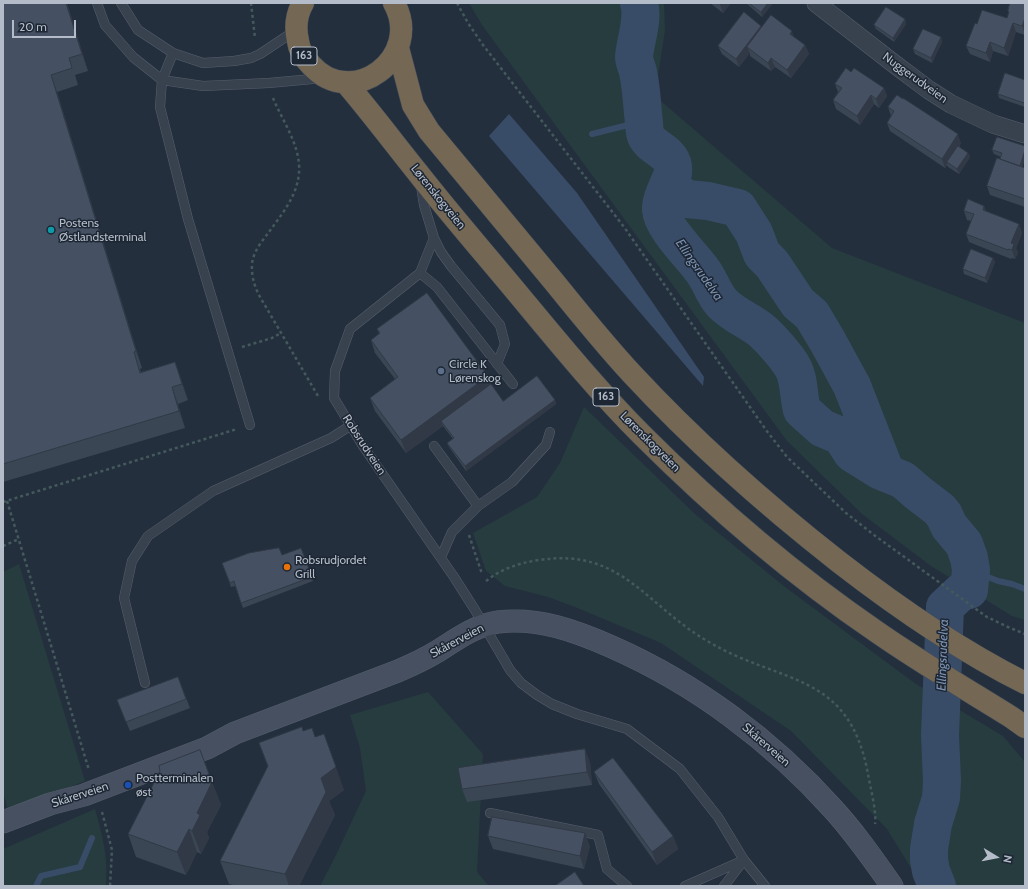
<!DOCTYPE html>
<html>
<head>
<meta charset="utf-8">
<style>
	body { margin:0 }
	#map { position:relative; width:1028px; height:889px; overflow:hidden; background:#242f3e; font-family:Cabin,sans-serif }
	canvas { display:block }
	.frame { position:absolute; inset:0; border:4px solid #b4bcc9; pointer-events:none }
	.north { position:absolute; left:976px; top:837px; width:40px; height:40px; -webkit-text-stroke:3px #1d2633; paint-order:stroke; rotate:100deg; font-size:11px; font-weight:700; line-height:16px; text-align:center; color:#b4bcc9 }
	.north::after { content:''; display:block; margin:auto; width:14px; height:18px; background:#b4bcc9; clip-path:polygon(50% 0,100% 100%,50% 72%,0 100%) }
	.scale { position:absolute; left:12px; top:20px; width:64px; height:18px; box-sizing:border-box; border:2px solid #b4bcc9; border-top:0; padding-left:5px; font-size:12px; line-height:14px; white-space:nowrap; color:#b4bcc9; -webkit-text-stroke:3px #1d2633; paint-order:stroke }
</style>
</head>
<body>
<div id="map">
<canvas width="1028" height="889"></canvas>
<div class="frame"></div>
<div class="north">N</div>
<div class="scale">20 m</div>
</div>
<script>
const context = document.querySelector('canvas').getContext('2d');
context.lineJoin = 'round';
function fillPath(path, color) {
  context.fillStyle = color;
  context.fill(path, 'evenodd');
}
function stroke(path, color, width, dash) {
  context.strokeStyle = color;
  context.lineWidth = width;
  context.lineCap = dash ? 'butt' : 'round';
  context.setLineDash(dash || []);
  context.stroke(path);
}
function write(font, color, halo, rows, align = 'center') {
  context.font = font + ' Cabin,sans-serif';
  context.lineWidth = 3;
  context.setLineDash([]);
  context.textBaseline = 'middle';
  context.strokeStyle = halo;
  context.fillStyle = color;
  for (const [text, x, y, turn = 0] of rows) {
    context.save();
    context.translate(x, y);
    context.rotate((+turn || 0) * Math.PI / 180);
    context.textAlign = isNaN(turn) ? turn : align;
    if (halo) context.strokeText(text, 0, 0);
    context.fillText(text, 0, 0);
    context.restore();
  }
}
const green = new Path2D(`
	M469,3H664L665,30L655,96L832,248L1025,323V620L1012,616L931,566L862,514L787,441L482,25Z
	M584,407L695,514L785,587L916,684L1003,736L1024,761L1025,763V886H922L887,829L791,731L661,643L575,607L548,597L505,586L486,571L473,533L537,497L560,463Z
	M19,564L85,781L8,811L3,792V572Z
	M428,692L483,754L477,872L489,886H320L335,857L366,791L360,748L350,715Z
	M95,809C103,838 108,855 106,886H3V849Z`);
const water = new Path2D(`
	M509,114L577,193L704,377L703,386L489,136Z`);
const stream = new Path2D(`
	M592,134L644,121
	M971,570L998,581L1012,584L1025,589
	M36,886L41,876L80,867L92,838`);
const river = new Path2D(`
	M639,3C644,20 635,41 634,57C634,62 637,67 638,72C641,86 642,100 643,114C644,120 644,127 645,133C649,150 676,150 673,173C670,182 660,200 661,210C662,227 692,256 702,270C710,280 713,293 722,303C733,315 750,321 762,331C771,339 786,356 792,366C800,379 798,396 802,410L822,428L841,436L852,453L881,471L903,480L918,493L939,509L944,515L949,526L964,544L969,558L971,570L969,590L961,592L945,607L940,735L942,781L941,798L933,824L929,849V860L931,871L937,886
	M668,186L687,199L708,201L738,208L754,233L762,254L772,264L798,303L812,315L828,342L852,386L886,473`);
const path = new Path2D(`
	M251,3L255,38
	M457,3L468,23L483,45L624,227L766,430L787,457L846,513L874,535L987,617L1008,627L1025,634
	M273,98C283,122 301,146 299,173C297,196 282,214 269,232C262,241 253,252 252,264C251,278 256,291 263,302L318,396
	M242,347L272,338L281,333
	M7,501L89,770
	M3,502L237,429
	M469,535L482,574
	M3,546L19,539
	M486,581C501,569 519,563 539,560C622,547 647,607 709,642C782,685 849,671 868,774C870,786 877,813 875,824
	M102,812L112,850L110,886`);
const lane = new Path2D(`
	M97,3L105,25L133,57L162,80L203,86L269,83L323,78
	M121,3L138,30L173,53L203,63L234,61L251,58L260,54L296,30
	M173,53L162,80L160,107L188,219L250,425
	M421,186L424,205L434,238L420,273L350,329L335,371L334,398L363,446L454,577L475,610L510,670L521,683L537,695L552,704L577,714L627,729L680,769L718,817L744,860L765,886
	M434,238L441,252L451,266L500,325L505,344L497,364
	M420,273L437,287L513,384
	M434,446L478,506
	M441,557L452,532L478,506L512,482L546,445L550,432
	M145,683L124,598L132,561L148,536L213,491L331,438L350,426
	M490,813L598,835L607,869L627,886
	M685,886L744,860L724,886`);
const street = new Path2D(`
	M816,3L897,66L929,90L951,104L993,124L1025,134`);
const secondary = new Path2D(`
	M3,822L50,804L84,795L207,748L235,733L398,671C412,665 425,659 438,651C457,639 476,625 498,622C538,617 576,631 612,647C696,684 772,741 833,809C855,833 873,859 892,886`);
const highway = new Path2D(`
	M303,3C296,15 295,28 298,41C299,50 304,58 311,65C352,111 424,57 394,3
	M398,48L413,105L429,131C471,182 513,233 555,283C580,314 605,345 632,374C696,443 765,504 839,562C897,607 959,650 1025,683
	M345,82C370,111 393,142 418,173C450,214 485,254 519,295C558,342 598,391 642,435C714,507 792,574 877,632C920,662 966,689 1011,717L1025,727`);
const wall = new Path2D(`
	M3,3H67L88,71L75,75L78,85L57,92L142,368L140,369L141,372L175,362L188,400L178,404L185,428L3,482Z
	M710,3H731L723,13Z
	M746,3H773L762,17Z
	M1025,3V35L1016,32L1008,56L993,51L990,62L970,54L966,46L977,24L1007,18L1008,14V11Z
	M905,19L906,24L894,42L876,29L874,25Z
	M761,26L762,27L794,37L805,45L809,54L791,78L775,67L771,71L750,56V53L739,67L722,54L718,46Z
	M941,37L942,42L932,63L915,54L913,49Z
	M851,72L884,88L887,96L879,108L874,104L860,125L836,109L833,100L838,92L835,84Z
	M1025,80V107L999,98L998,94Z
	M888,107L961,143L959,147L968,153L970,157L959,174L948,167L947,165L945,168L890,131L887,123L891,116Z
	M1025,146V159L1022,167L1025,168V207L990,195L987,186L1001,157L994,154L992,150Z
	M984,206L986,211L1019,224L1022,233L1016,248L1018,253L1015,259L1012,258L1011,259L969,242L966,234L971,221L967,220L964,211Z
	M993,258L995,262L987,283L964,274L963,269Z
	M377,329L491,384L503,401L555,400L556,404L466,471L449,447L447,443L453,439L443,426L406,453L375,411L370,398L395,379L375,353L371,340L379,334Z
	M301,548L313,581L243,608L235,586L231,587L222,563L282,555Z
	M178,677L190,708L130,731L117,700Z
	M303,731L315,737L344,790L329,801L335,815L299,886H238L229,884L220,861L268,767L259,743Z
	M590,762L592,785L467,802L462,789Z
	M594,772L673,836L678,849L657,865L599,784Z
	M212,782L221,805L207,832L209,838L201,854L197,852L186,875L136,857L128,834Z
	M488,836L590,846L584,869L493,849Z`);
const shadedWall = new Path2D(`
	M66,3H67L88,71L82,54Z
	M721,3H731L723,13L720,5Z
	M768,3H773L762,17L761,12Z
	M1025,18V34L1022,26Z
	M905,19L906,24L894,42L893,38Z
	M1013,23L1016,32L1008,56L1004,48Z
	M761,26L764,34L747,47L750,53L739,67L736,59Z
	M792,31L795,40L790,34Z
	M941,37L942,42L932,63L931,58Z
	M990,42L993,51L990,62L986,53Z
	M805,45L809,54L791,78L787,70Z
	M771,58L775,67L771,71L768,63Z
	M51,75L57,92L142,368L136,351Z
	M884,88L887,96L879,108L876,99Z
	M871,95L874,104L860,125L857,116Z
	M958,134L961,143L948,163L947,162V165L945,168L942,159Z
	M1025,150V159L1021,170L1020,166Z
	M968,153L970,157L959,174L957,169Z
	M984,206L987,214L983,210Z
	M1019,224L1022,233L1016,248L1018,253L1015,259L1012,250L1011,243Z
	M993,258L995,262L987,283L985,278Z
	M175,362L181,378L188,400L182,384Z
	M488,376L493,389L441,421L443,426L406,453L401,440Z
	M172,387L178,404L185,428L179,411Z
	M555,400L556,404L466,471L465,466Z
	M585,749L590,762L592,785L587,772Z
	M336,767L344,790L329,801L335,815L299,886H289L285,874L321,778Z
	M212,782L221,805L207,832L209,838L201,854L192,831L197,813Z
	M189,829L197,852L186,875L177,852Z
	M585,833L590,846L584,869L580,856Z
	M673,836L678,849L657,865L652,852Z`);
const building = new Path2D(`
	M3,3H66L82,54L69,58L72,68L51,75L136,351L134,352L140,373L175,362L182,384L172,387L179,411L3,464Z
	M749,3H768L761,12Z
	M1010,3H1025V18L1022,26L1013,23L1004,48L990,42L986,53L966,46L975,23L977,24L982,10L1007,18L1009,12L1008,11Z
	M886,7L905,19L893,38L874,25Z
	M744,12L761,26L736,59L718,46Z
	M771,15L792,31L790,34L805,45L787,70L771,58L768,63L747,47Z
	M923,29L941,37L931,58L913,49Z
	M846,68L851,72L854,68L884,88L876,99L871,95L857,116L833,100L842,88L835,84Z
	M1005,73L1025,80V100L1024,103L998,94Z
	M897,95L903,99V98L958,134L942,159L887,123L894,111L888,107Z
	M997,137L1025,146V150L1020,166L1000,159L1002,153L992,150Z
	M958,146L968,153L957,169L947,162Z
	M997,158L1025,168V199L987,186Z
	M968,199L984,206L983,210L1019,224L1011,243L1014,244L1012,250L1008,249V250L966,234L974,214L964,211Z
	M971,249L993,258L985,278L963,269Z
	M427,293L488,376L401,440L370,398L398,377L371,340L380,333L377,329Z
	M537,376L555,400L465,466L447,443L454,438L441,421L491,384L503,401Z
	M279,548L282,555L301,548L312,577L241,603L234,581L230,583L222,563L249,553Z
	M178,677L186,699L126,722L117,700Z
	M302,727L303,731L312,728L315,737L324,734L336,767L321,778L326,792L285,874L220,861L268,766L259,743Z
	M585,749L587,772L462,789L458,768Z
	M200,750L212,782L197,813L200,815L192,831L189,829L177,852L128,834L160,771L159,766Z
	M613,758L673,836L652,852L594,772Z
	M492,817L585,833L580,856L488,836Z
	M575,872L584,886H555Z`);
const markers = [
	[51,230,4,"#0f9aa8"],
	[441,371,4,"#5c6f8a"],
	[287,567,4,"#e8710a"],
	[128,785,4,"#1a4fb4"]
];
const shields = [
	[304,56,26],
	[606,397,26]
];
const shieldNames = [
	["163",304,56],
	["163",606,397]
];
const streetNames = [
	["Nuggerudveien",915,78,36],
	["Lørenskogveien",438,197,51],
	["Lørenskogveien",650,442,45],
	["Robsrudveien",364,445,57],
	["Skårerveien",457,641,-28],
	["Skårerveien",766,745,41],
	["Skårerveien",80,795,-18]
];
const poiNames = [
	["Postens",59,223],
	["Østlandsterminal",59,237],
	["Circle K",449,364],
	["Lørenskog",449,378],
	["Robsrudjordet",295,560],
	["Grill",295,574],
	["Postterminalen",136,778],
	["øst",136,792]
];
const waterNames = [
	["Ellingsrudelva",699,270,55],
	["Ellingsrudelva",943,655,-88]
];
fillPath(green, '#263c3f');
fillPath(water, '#394c67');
stroke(stream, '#394c67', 6);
stroke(river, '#394c67', 38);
stroke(lane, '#565f6c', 10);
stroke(street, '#565f6c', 19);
stroke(secondary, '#565f6c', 23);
stroke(highway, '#434c59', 23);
stroke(path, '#44595c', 2.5, [3, 3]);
stroke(lane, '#38414e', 9);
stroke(street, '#38414e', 18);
stroke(secondary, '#465061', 22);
stroke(highway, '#746855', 22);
fillPath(wall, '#3b4654');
fillPath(shadedWall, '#303945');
fillPath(building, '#455162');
stroke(building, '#303945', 1);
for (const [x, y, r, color] of markers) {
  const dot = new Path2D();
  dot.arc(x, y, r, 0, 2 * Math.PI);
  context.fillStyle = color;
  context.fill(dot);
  stroke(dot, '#1d2633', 1.5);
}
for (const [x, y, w] of shields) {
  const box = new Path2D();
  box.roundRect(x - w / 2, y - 9, w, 18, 3);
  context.fillStyle = '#1d2633';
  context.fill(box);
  stroke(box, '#b4bcc9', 1);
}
write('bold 11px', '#b4bcc9', null, shieldNames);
write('12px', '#b4bcc9', '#1d2633', streetNames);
write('12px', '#b4bcc9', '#1d2633', poiNames, 'left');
write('italic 13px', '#7c92b1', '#1d2633', waterNames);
</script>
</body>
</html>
